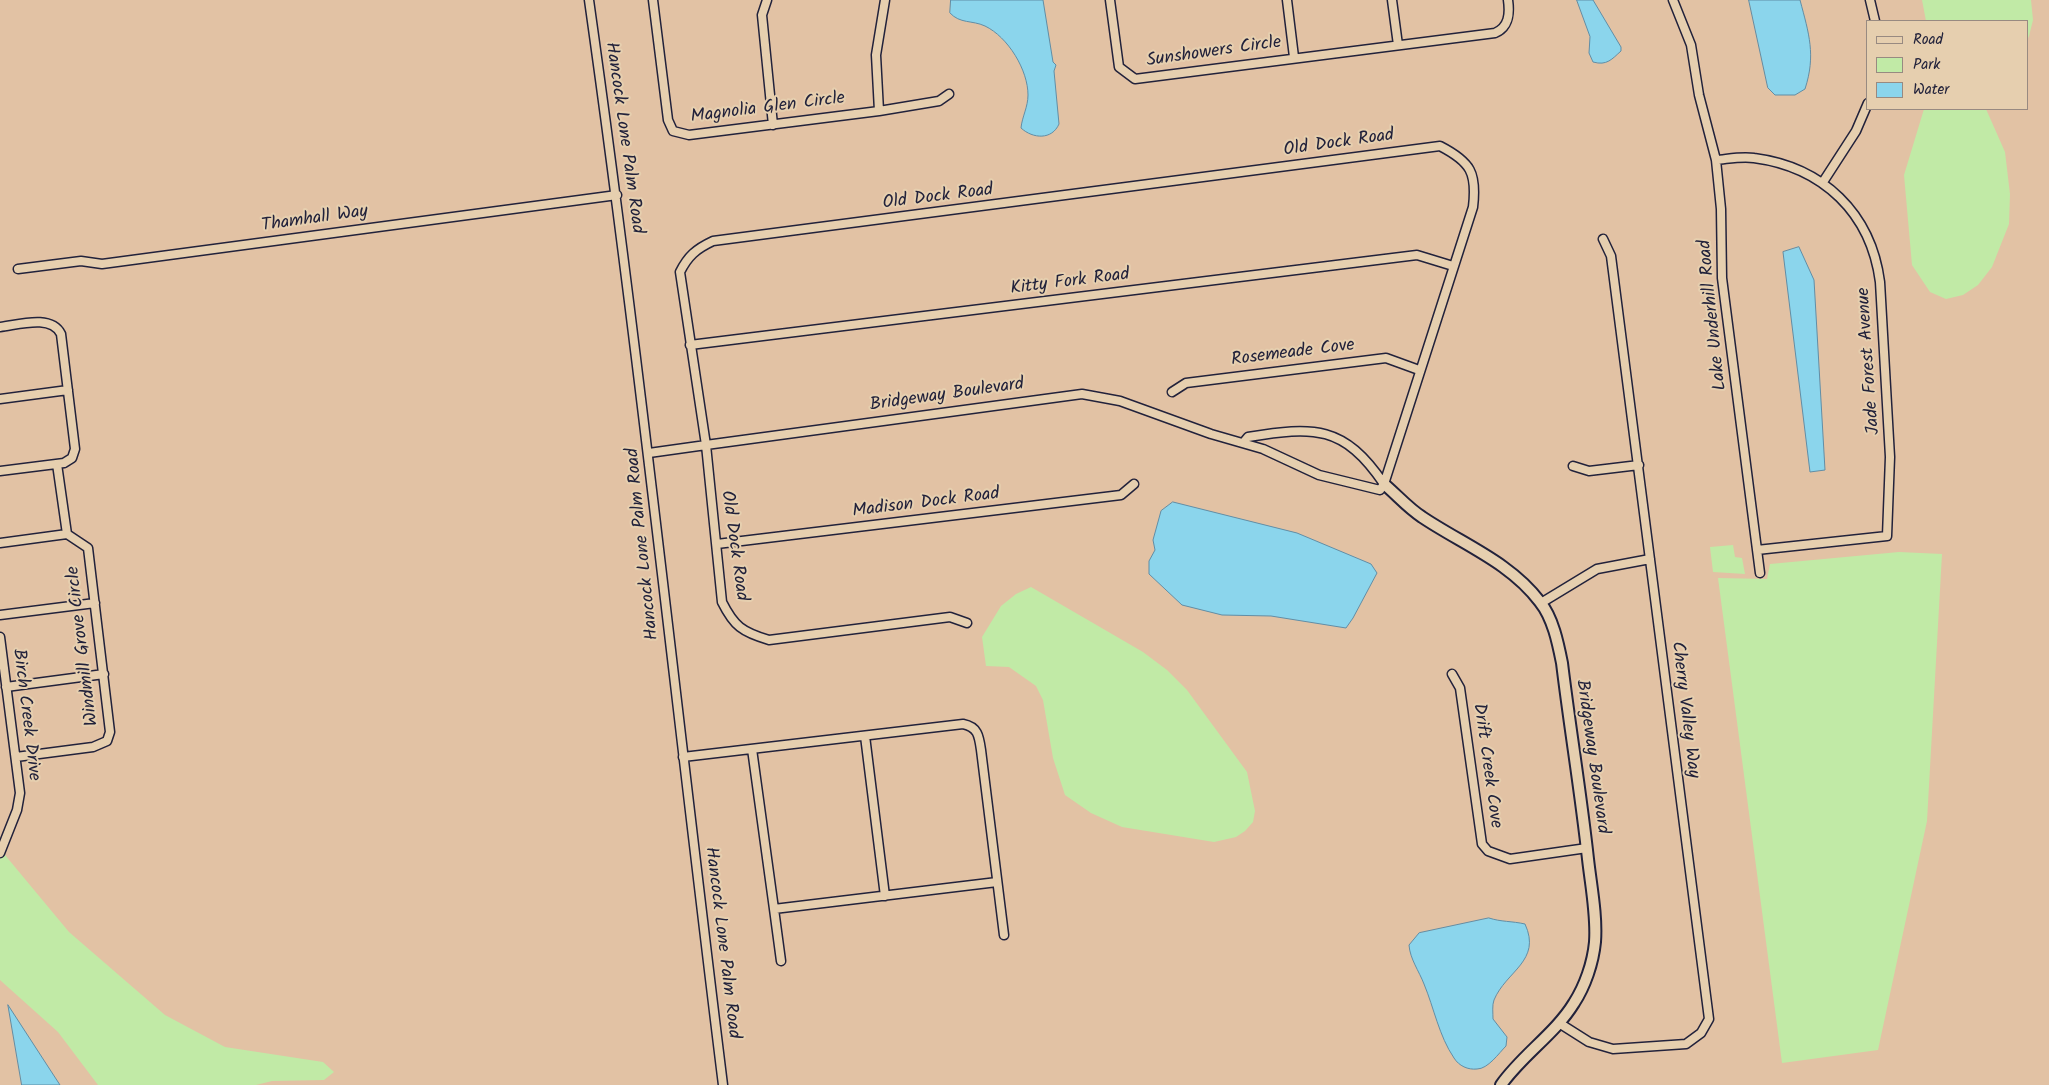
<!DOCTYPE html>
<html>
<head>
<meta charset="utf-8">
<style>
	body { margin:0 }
	#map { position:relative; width:2049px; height:1085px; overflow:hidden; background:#e2c2a4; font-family:Kalam,sans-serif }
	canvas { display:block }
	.legend { position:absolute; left:1866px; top:20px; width:162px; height:90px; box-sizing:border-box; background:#e6cfaf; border:1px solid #988a81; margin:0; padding:6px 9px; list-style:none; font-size:15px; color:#22223b }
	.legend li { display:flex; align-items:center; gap:10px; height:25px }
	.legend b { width:25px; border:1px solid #988a81 }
</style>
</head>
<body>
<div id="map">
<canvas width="2049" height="1085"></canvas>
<ul class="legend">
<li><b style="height:6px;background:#e6cfaf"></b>Road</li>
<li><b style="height:14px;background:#c1eaa6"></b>Park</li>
<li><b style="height:14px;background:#8bd5ec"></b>Water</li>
</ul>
</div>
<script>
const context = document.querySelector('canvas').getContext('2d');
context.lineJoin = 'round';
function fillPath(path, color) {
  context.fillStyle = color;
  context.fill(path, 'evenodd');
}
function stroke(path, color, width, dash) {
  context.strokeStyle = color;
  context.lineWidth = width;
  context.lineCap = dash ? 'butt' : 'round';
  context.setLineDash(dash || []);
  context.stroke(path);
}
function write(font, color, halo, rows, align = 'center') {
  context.font = font + ' Kalam,sans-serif';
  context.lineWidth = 4;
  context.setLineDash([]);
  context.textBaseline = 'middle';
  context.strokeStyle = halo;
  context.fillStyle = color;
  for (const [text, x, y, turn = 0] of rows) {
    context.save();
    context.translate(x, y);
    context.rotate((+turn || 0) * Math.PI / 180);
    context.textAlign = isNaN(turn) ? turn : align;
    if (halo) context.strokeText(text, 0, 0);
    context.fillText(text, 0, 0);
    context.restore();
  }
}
const green = new Path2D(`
	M1922,0H2031L2033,20L2029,36L2028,38V21H1926Z
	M1924,109H1986L2005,152L2010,194L2009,224L1992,267L1978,285L1963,295L1946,299L1930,292L1912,265L1904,175Z
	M1733,545L1735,557L1742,558L1745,574L1713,572L1710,547Z
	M1899,552L1942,554L1927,821L1878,1050L1782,1063L1718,578L1767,579L1770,564Z
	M1031,587L1143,652L1167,670L1187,690L1247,772L1255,811L1253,822L1245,831L1236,837L1214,842L1122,827L1091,813L1065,795L1053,758L1043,700L1036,686L1009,667L986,666L982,637L1001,606L1016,594Z
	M0,849L69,932L165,1015L225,1047L323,1062L334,1072L324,1080L272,1081L256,1085H98L58,1032L0,980Z`);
const water = new Path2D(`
	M951,0H1043L1053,62L1056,65L1054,71L1059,124C1052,140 1033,139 1021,128C1022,117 1028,107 1028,95C1028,70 1008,37 985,26C972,20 960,24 950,13Z
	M1577,0H1593L1621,47V51C1612,59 1607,66 1593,62L1589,53L1590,37Z
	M1749,0H1800C1809,34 1816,55 1805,89L1795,95H1775L1768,88Z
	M1799,247L1814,280L1825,470L1810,472L1783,252Z
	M1173,502L1297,533L1371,564L1377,573L1353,618L1346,628L1271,616L1222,615L1182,605L1149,574V561L1155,550L1153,540L1161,511Z
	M1489,918C1501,922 1512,921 1525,924C1542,961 1506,971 1494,1000C1492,1005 1493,1013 1493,1019L1507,1037L1506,1046C1499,1053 1488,1069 1477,1069C1468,1070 1459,1066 1454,1058C1439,1036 1434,1008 1424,984C1419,971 1410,959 1409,945L1419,933Z
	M8,1005L60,1085H22Z`);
const street = new Path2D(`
	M589,0C640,361 678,723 723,1085
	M653,0L668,120L673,131L689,135L879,111L939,101L949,94
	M767,0L762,15L773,125
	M1110,0L1119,67L1135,79L1495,33C1509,27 1510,14 1508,0
	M1287,0L1294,57
	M1392,0L1398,45
	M1673,0L1691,45L1699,95L1716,160L1721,209L1722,278L1760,573
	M1870,0L1875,21
	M879,111L876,55L885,0
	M1716,160C1728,159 1742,156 1754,158C1823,167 1871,213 1880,282L1890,457L1887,536L1757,550
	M1823,182L1856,131L1868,103
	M18,269L81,261L102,264L617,195
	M0,327C18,325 51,314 61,334L75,449L72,458L64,463L0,471
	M690,345L1417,255L1453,266
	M1172,392L1186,383L1386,358L1419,370
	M0,399L68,390
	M1243,443L1248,437C1314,426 1344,425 1384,484
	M649,453L706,445L1082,394L1120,401L1211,434L1263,449L1319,475L1380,490L1384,484L1473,207C1477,173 1471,162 1440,146L713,241C696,249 688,256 680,272L706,445L722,602C734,626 742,632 769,640L950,617L967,623
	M1573,466L1589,471L1639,465
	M0,543L67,534
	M717,544L1121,495L1134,484
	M1541,603L1597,569L1650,559
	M0,615L95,603
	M0,637L20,793L17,810L0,853
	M1452,674L1460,688L1482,844L1488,851L1510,859L1587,848
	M6,687L104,674
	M865,736L885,896
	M752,749L774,909L997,882
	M16,757L93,747L107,741L110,732L88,548L67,534L57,464
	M683,757L963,724C978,727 979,736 981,750L1004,935
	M774,909L781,961
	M1559,1023L1589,1042L1613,1049L1686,1044L1701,1033L1709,1019L1611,256L1603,239`);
const secondary = new Path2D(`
	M1384,484C1397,495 1408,508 1422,517C1462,544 1510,562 1540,602C1553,618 1558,643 1562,663C1570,729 1581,794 1588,859C1591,886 1597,915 1595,942C1593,963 1585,986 1574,1003C1555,1034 1522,1055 1501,1085`);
const streetNames = [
	["Sunshowers Circle",1214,53,-8],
	["Magnolia Glen Circle",768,109,-7],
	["Hancock Lone Palm Road",623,138,82],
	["Old Dock Road",1339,144,-8],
	["Old Dock Road",938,198,-7],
	["Thamhall Way",315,220,-8],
	["Kitty Fork Road",1070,283,-7],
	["Lake Underhill Road",1714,315,-96],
	["Rosemeade Cove",1293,354,-7],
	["Jade Forest Avenue",1870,361,-94],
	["Bridgeway Boulevard",947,396,-8],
	["Madison Dock Road",926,504,-7],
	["Hancock Lone Palm Road",644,544,-96],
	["Old Dock Road",733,546,82],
	["Windmill Grove Circle",84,646,-97],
	["Cherry Valley Way",1684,710,83],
	["Birch Creek Drive",25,715,83],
	["Bridgeway Boulevard",1591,757,82],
	["Drift Creek Cove",1486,766,82],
	["Hancock Lone Palm Road",721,943,83]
];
fillPath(green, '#c1eaa6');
fillPath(water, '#8bd5ec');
stroke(water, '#618da5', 1);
stroke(street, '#22223b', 11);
stroke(secondary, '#22223b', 14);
stroke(street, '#e6cfaf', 8);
stroke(secondary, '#e6cfaf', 10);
write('18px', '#22223b', '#e6cfaf', streetNames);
</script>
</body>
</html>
